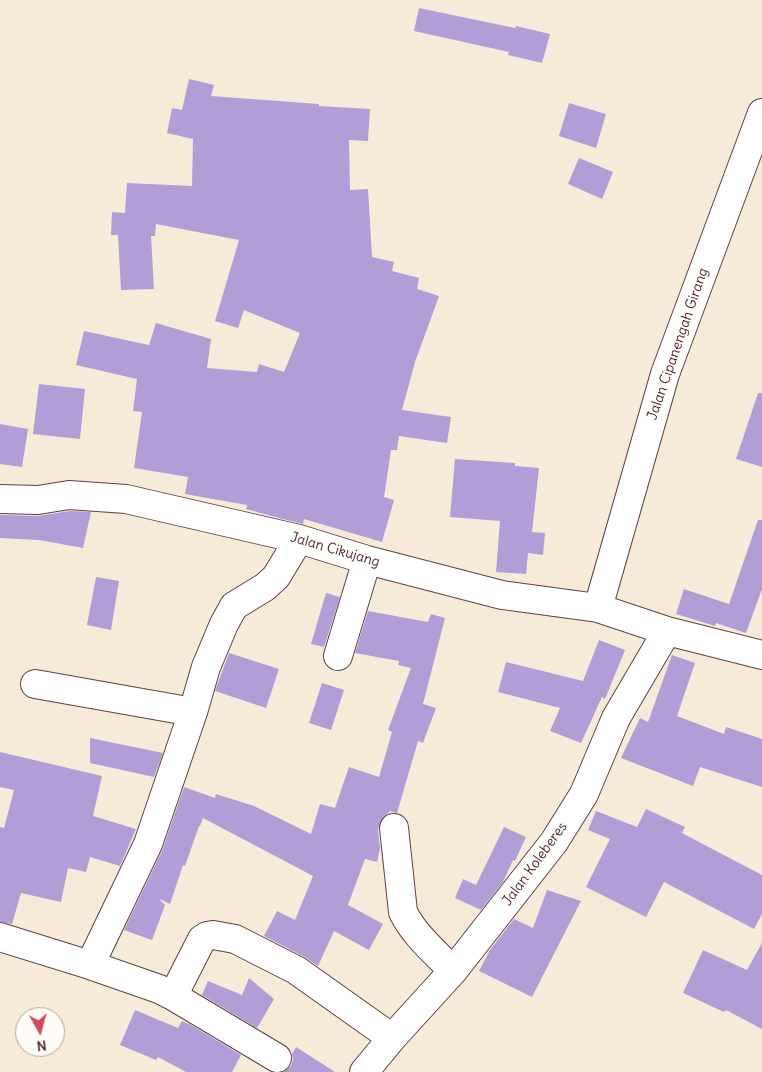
<!DOCTYPE html>
<html>
<head>
<meta charset="utf-8">
<style>
	body { margin:0 }
	#map { position:relative; width:762px; height:1072px; overflow:hidden; background:#f6ebd8; font-family:Delius,sans-serif }
	canvas { display:block }
	.north { position:absolute; left:15px; top:1007px; width:50px; height:50px; box-sizing:border-box; background:#fdfcf7; border:1px solid #b5a4a5; border-radius:50%; rotate:173deg; font-size:14px; font-weight:700; line-height:20px; text-align:center; color:#4a1f2b }
	.north::after { content:''; display:block; margin:auto; width:18px; height:22px; background:#d1495b; clip-path:polygon(50% 0,100% 100%,50% 72%,0 100%) }
</style>
</head>
<body>
<div id="map">
<canvas width="762" height="1072"></canvas>
<div class="north">N</div>
</div>
<script>
const context = document.querySelector('canvas').getContext('2d');
context.lineJoin = 'round';
function fillPath(path, color) {
  context.fillStyle = color;
  context.fill(path, 'evenodd');
}
function stroke(path, color, width, dash) {
  context.strokeStyle = color;
  context.lineWidth = width;
  context.lineCap = dash ? 'butt' : 'round';
  context.setLineDash(dash || []);
  context.stroke(path);
}
function write(font, color, halo, rows, align = 'center') {
  context.font = font + ' Delius,sans-serif';
  context.lineWidth = 4;
  context.setLineDash([]);
  context.textBaseline = 'middle';
  context.strokeStyle = halo;
  context.fillStyle = color;
  for (const [text, x, y, turn = 0] of rows) {
    context.save();
    context.translate(x, y);
    context.rotate((+turn || 0) * Math.PI / 180);
    context.textAlign = isNaN(turn) ? turn : align;
    if (halo) context.strokeText(text, 0, 0);
    context.fillText(text, 0, 0);
    context.restore();
  }
}
const building = new Path2D(`
	M419,8L515,28L516,26L550,34L542,63L508,55L509,52L414,31Z
	M189,79L214,85L211,96L319,104V106L370,109L368,141L349,140L350,190L368,189L372,257L394,262L392,271L419,278L417,289L439,296L415,362L402,410L451,417L447,443L399,436L397,450H391L384,497L394,500L382,542L304,519L303,524L279,518L246,509L247,505L185,494L188,477L134,468L142,412L133,411L137,379L76,365L84,331L149,345L156,323L211,339L207,368L257,372L259,364L284,372L300,333L244,310L238,328L215,321L239,240L156,224L155,236H151L154,289L121,290L118,235H111L112,212L125,213L127,183L192,186L193,139L167,133L172,108L182,110Z
	M569,103L606,114L596,148L559,136Z
	M579,158L613,172L602,199L568,184Z
	M39,384L85,389L80,439L33,434Z
	M758,393H762V467L736,459Z
	M0,424L28,429L22,467L0,464Z
	M455,459L515,463V466L539,468L532,532L545,533L543,555L528,553L526,574L496,572L500,521L450,517Z
	M70,511L91,512L83,548L39,540L0,538V515L38,516Z
	M758,520H762V589L746,633L716,623L715,626L676,614L684,589L729,604Z
	M96,577L119,581L111,630L87,625Z
	M326,593L340,597L324,647L311,644Z
	M368,611L428,622L431,614L445,618L423,704L436,708L423,743L418,741L397,813L390,811L380,822L378,830L380,848L377,862L365,859L348,905L383,924L369,950L334,931L318,966L303,956L264,936L277,911L295,920L313,876L203,818L200,826H199L185,866L183,865L170,904L160,899V900L165,905L152,940L124,930L162,851L184,787L215,798L216,794L254,806L311,834L320,804L335,808L349,767L379,777L392,732L388,730L411,668L398,665L399,661L355,653Z
	M599,640L625,650L605,699L602,697L581,743L550,731L560,708L498,692L506,662L583,681Z
	M229,653L279,669L266,708L215,691Z
	M672,655L695,663L677,716L724,734L726,727L762,739V787L700,767L693,786L621,758L640,718L648,722Z
	M322,683L344,690L331,730L309,723Z
	M90,738L163,753L154,777L90,763Z
	M0,752L102,776L93,816L136,829L120,866L90,857L86,872L68,868L61,902L21,893L12,924L0,922V827L4,828L14,790L0,787Z
	M646,809L685,827L682,833L762,875V914L754,929L664,882L646,917L586,887L610,839L588,830L596,811L637,827Z
	M504,827L526,837L515,861L513,860L503,882L481,910L455,898L463,879L476,885Z
	M547,890L581,901L532,997L479,971L490,950L514,919L533,928Z
	M762,943V1029L726,1010L724,1012L683,993L703,950L747,970Z
	M249,978L274,999L257,1028L202,995L208,981L242,995Z
	M135,1010L178,1028L182,1021L191,1025L241,1055L232,1072H186L158,1057L156,1060L120,1045Z
	M296,1047L335,1072H283L291,1066L293,1059L292,1054Z`);
const minor = new Path2D(`
	M0,499L38,500L69,495L126,499L299,539L367,560L502,595L598,608L667,631L762,655
	M598,608L665,374L762,113
	M338,656L367,560
	M35,684L193,712
	M394,828L403,912C414,935 435,952 453,971
	M0,937L90,965L159,989L173,996L202,939L207,936L213,935L235,939L296,970L392,1038
	M90,965L148,844L193,712L206,667L224,624L234,606L265,587L276,577L299,539
	M173,996L277,1058
	M364,1072L392,1038L453,971L554,842L584,794L616,718L667,631`);
const streetNames = [
	["Jalan Cipanengah Girang",678,344,-71],
	["Jalan Cikujang",335,550,16],
	["Jalan Koleberes",535,864,-54]
];
fillPath(building, '#b19ed6');
stroke(minor, '#643e45', 30);
stroke(minor, '#fff', 28);
write('14px', '#4a1f2b', '#fdfcf7', streetNames);
</script>
</body>
</html>
